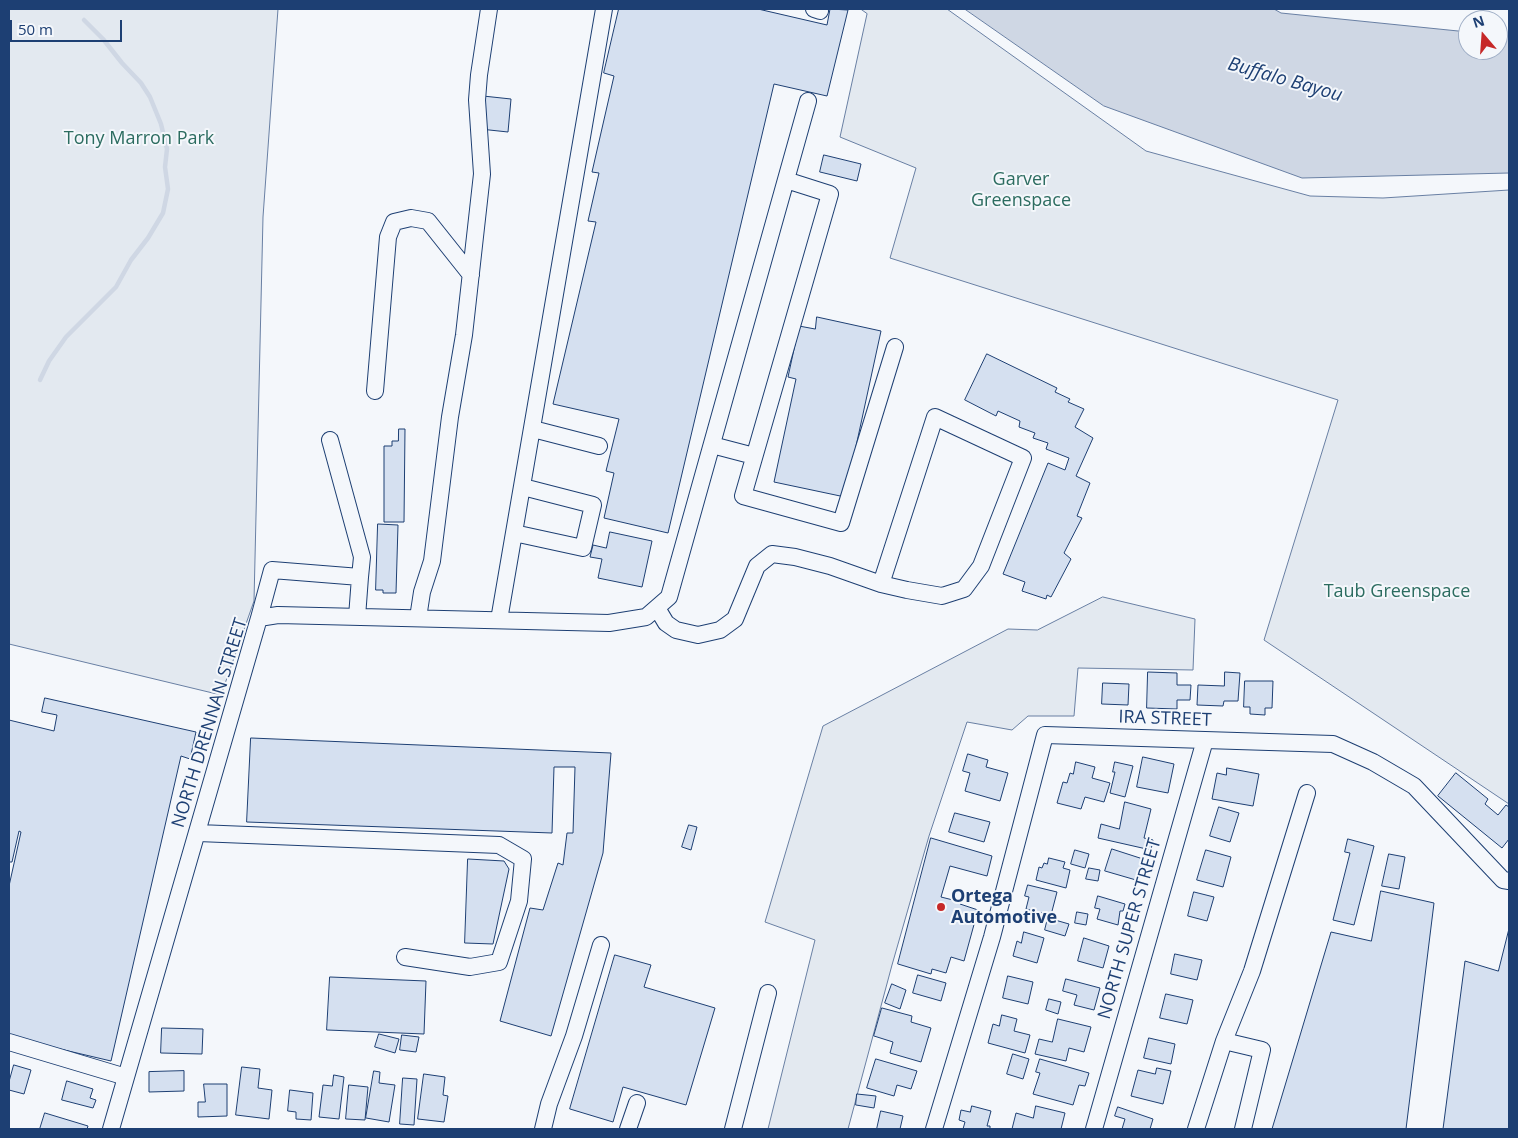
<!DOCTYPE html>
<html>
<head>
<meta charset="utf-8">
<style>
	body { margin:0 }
	#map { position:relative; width:1518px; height:1138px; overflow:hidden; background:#f4f7fb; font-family:"Open Sans",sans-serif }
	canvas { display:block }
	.frame { position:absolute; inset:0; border:10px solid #1d3f73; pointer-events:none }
	.north { position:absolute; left:1458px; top:10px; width:50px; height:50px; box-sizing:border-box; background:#f4f7fb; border:1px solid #9eadc5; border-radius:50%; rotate:342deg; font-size:14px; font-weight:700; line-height:20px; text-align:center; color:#1d3f73 }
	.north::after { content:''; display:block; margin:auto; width:18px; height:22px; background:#c62828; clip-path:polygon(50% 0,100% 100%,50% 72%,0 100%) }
	.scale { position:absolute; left:10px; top:20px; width:112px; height:22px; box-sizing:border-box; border:2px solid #1d3f73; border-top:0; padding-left:6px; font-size:15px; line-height:18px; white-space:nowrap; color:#1d3f73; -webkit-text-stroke:4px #f4f7fb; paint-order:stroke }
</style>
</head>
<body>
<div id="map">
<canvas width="1518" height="1138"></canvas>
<div class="frame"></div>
<div class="north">N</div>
<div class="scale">50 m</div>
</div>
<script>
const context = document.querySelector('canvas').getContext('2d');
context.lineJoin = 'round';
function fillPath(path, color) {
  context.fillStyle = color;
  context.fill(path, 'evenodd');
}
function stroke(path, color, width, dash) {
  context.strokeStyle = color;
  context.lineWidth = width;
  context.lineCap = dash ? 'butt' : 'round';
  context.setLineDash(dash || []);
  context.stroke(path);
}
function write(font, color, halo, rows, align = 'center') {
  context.font = font + ' "Open Sans",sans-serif';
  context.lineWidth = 4;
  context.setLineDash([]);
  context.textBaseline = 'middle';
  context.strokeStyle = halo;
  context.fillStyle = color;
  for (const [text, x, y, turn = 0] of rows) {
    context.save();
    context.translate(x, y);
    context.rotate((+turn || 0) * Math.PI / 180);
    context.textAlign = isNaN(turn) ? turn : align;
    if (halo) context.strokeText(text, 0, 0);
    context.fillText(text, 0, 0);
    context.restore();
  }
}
const green = new Path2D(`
	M9,9H278L263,217L254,601L221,695L9,644Z
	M861,9H947L1146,151L1310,196L1383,198L1509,190V804L1264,640L1338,400L890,258L916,168L840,137L867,14Z
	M1103,597L1195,619L1193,670L1078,668L1074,716H1028L1012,730L967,722L929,836L892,965L848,1129H768L815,940L765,922L823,726L1008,629L1037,630Z`);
const water = new Path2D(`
	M965,9H1274L1281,13L1468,32V50H1498V35L1509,36V173L1302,178L1104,106Z`);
const stream = new Path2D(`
	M40,380L49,361L66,337L116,287L131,260L148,238L163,213L168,189L165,167L167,149L161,124L150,97L141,83L122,63L103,39L84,20`);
const building = new Path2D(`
	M619,9H758L827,25L830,9L848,10L827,96L774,84L668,533L604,518L614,473L606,471L619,419L553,404L596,222L588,221L599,173L592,172L614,76L604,73Z
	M483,96L511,99L508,132L480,129Z
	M824,155L861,164L857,181L820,172Z
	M817,317L881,331L845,497L774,482L796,379L788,377L799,326L815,329Z
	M987,354L1057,388L1055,392L1070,399L1068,402L1084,409L1075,427L1093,438L1076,476L1090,483L1077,516L1082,518L1064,553L1071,559L1051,597L1047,595L1046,599L1022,591L1025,582L1003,574L1048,463L1065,470L1069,458L1046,449L1048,443L1033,438L1035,433L1019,427L1020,421L998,411L996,416L965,400Z
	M399,429H405L404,522H384V446H392V441H398Z
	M378,524L398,525L396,593H383V590H376Z
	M610,532L652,541L642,587L598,578L602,559L590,557L593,545L606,548Z
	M1148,672L1177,673V685H1191L1190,700H1177V709L1147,708Z
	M1225,672L1240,673L1238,701H1224L1223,706L1197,705L1198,685L1224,686Z
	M1245,681H1273L1272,708H1265V715L1250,714V707H1244Z
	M1103,683L1129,684L1128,705L1102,704Z
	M45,698L196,732L190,759L181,756L111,1061L9,1037V886L21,832L19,831L12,862H9V720L54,731L57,715L42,712Z
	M251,738L611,753L603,853L551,1036L500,1021L530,908L543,910L558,863L563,865L567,833H573L575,767H554L552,833L247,822Z
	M968,754L988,760L986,767L1008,773L1000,801L965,791L970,773L963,771Z
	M1143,757L1174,764L1168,793L1137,787Z
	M1076,762L1095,767L1092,778L1110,783L1104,802L1085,797L1081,809L1057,803L1063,782L1067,783L1070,773L1073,774Z
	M1115,762L1133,766L1125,797L1110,793L1115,772H1113Z
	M1227,768L1259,774L1253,806L1212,799L1217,773L1226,775Z
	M1456,773L1488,799L1485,804L1498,815L1506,805L1509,807V839L1502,848L1438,796Z
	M1125,802L1151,809L1144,838L1153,840L1151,850L1098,838L1101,824L1119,829Z
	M1219,807L1239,813L1230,842L1210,836Z
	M955,813L990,822L984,842L949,832Z
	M689,825L697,827L691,850L682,847Z
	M931,838L992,856L987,876L950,866L941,897L961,902L960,904L978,910L964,961L951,957L946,973L932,969L931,974L898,964Z
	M1348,839L1374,846L1354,925L1333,920L1350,853L1345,852Z
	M1112,849L1143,859L1136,880L1105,871Z
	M1075,850L1089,854L1085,868L1071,864Z
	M1206,850L1231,857L1223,887L1197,880Z
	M1389,854L1405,857L1399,889L1382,886Z
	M1049,858L1065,862L1063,868L1070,870L1066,888L1036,880L1039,867L1042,868L1044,863L1047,864Z
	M468,859L504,861L509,869L493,944L465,943Z
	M1089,868L1100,870L1098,881L1086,879Z
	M1028,885L1057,892L1051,915L1026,909L1029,897L1025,896Z
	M1381,891L1434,903L1406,1129H1272L1331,932L1371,941Z
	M1194,892L1214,897L1207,921L1188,916Z
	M1098,896L1125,904L1123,911H1120L1118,925L1097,919L1100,909L1095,908Z
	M1077,912L1088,914L1086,925L1075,923Z
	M1048,918L1069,924L1065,936L1045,930Z
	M1509,929V1129H1443L1465,961L1498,971Z
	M1024,932L1044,938L1037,963L1013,956L1017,941L1021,943Z
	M1084,938L1109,946L1103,968L1078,961Z
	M1175,954L1202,960L1197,980L1171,974Z
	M615,955L651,965L644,987L715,1008L686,1105L623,1087L613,1122L570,1109Z
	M918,975L946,983L941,1001L913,993Z
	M1008,976L1033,982L1028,1004L1003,998Z
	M330,977L426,981L424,1034L327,1030Z
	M1066,979L1100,988L1094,1010L1074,1005L1077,995L1063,991Z
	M892,984L906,990L900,1009L885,1003Z
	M1166,994L1193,1000L1187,1024L1160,1018Z
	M1049,999L1061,1002L1058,1014L1046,1010Z
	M882,1008L912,1016L911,1022L931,1028L921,1062L890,1053L893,1042L874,1036Z
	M1002,1015L1017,1019L1014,1031L1030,1035L1025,1053L988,1043L993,1024L999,1026Z
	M1058,1019L1091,1027L1084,1052L1069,1048L1066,1061L1035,1054L1039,1039L1052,1042Z
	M162,1028L203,1029L202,1054L161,1053Z
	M379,1034L399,1039L395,1053L375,1047Z
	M402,1035L419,1037L416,1052L400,1050Z
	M1149,1038L1175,1044L1171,1064L1144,1058Z
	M1013,1054L1029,1059L1023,1079L1007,1074Z
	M876,1059L917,1071L911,1089L897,1085L894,1096L867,1088Z
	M1040,1059L1089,1073L1085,1086L1079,1085L1073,1105L1033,1094L1040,1073L1036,1072Z
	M14,1065L31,1070L24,1094L9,1090V1082Z
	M242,1067L260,1069L258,1088L272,1090L269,1119L236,1115Z
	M1157,1068L1171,1071L1163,1104L1131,1096L1138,1070L1155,1074Z
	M184,1071V1091L149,1092V1072Z
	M374,1071L380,1072L379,1083L395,1085L389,1122L366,1118Z
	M424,1074L445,1077L443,1095L448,1096L444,1122L418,1119Z
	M334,1075L344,1077L339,1119L319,1117L323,1085L332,1086Z
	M403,1078L417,1079L414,1125L400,1124Z
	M67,1081L93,1089L90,1098L96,1100L93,1108L62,1100Z
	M204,1084H227V1116L198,1117V1102H205Z
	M349,1085L368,1087L365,1120L346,1119Z
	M290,1090L313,1093L311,1120L296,1119V1112L288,1111Z
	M857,1094L876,1096L874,1108L856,1105Z
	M972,1106L991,1111L987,1126H990V1129H963L965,1122L959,1120L961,1110L970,1112Z
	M1036,1106L1065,1113L1061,1129H1012L1016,1113L1033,1118Z
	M1118,1107L1153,1119L1150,1129H1122L1125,1119L1115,1116Z
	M881,1111L903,1116L900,1129H877Z
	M45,1113L88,1126L87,1129H40Z`);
const minor = new Path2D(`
	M814,9L820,11
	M786,180L830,194L743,496L841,523L895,347
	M375,391L388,237L394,222L411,218L428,221L471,275
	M533,429L599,446
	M330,440L362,557L360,577
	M712,445L754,456
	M514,533L583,548L593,505L523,487
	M657,608L666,623L676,630L698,635L720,630L735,619L757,566L772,554L795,557L830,566L881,584L907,590L942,596L964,589L981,566L1023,458L935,417L881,584
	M259,618L272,570L360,577L357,617
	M418,618L422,592L432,561L450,417L464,335L482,174L477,100L479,75L489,9
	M499,620L604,9
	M198,833L499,845L523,859L519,901L499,962L470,967L405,957
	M9,1042L126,1077
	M111,1129L259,618L278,615L609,623L646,617L669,597L808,101
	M543,1129L549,1104L574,1036L601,945
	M628,1129L637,1103
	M733,1129L768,993
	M934,1129L992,937L1045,735L1333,744L1373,762L1414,786L1503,880L1509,881
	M1094,1129L1205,740
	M1196,1129L1224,1041
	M1243,1129L1262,1050L1224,1041L1252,971L1307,793`);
const markers = [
	[941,907,5,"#c62828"]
];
const parkNames = [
	["Tony Marron Park",139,139],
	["Garver",1021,180],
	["Greenspace",1021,201],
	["Taub Greenspace",1397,592]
];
const streetNames = [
	["IRA STREET",1165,719,2],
	["NORTH DRENNAN STREET",210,723,-73],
	["NORTH SUPER STREET",1130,929,-74]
];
const poiNames = [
	["Ortega",951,897],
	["Automotive",951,918]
];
const waterNames = [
	["Buffalo Bayou",1285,80,16]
];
fillPath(green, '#e3e9f0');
stroke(green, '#687fa3', 1);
fillPath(water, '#cfd7e4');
stroke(water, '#687fa3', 1);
stroke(stream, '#cfd7e4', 4.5);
fillPath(building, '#d5e0f0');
stroke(building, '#1d3f73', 1);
stroke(minor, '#1d3f73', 18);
stroke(minor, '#f4f7fb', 16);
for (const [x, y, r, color] of markers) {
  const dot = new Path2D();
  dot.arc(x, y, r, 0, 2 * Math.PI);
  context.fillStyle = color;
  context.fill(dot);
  stroke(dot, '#f4f7fb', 2);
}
write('18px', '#2c6c60', '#f4f7fb', parkNames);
write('18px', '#1d3f73', '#f4f7fb', streetNames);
write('bold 18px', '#1d3f73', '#f4f7fb', poiNames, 'left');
write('italic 19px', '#1d3f73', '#f4f7fb', waterNames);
</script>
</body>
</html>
